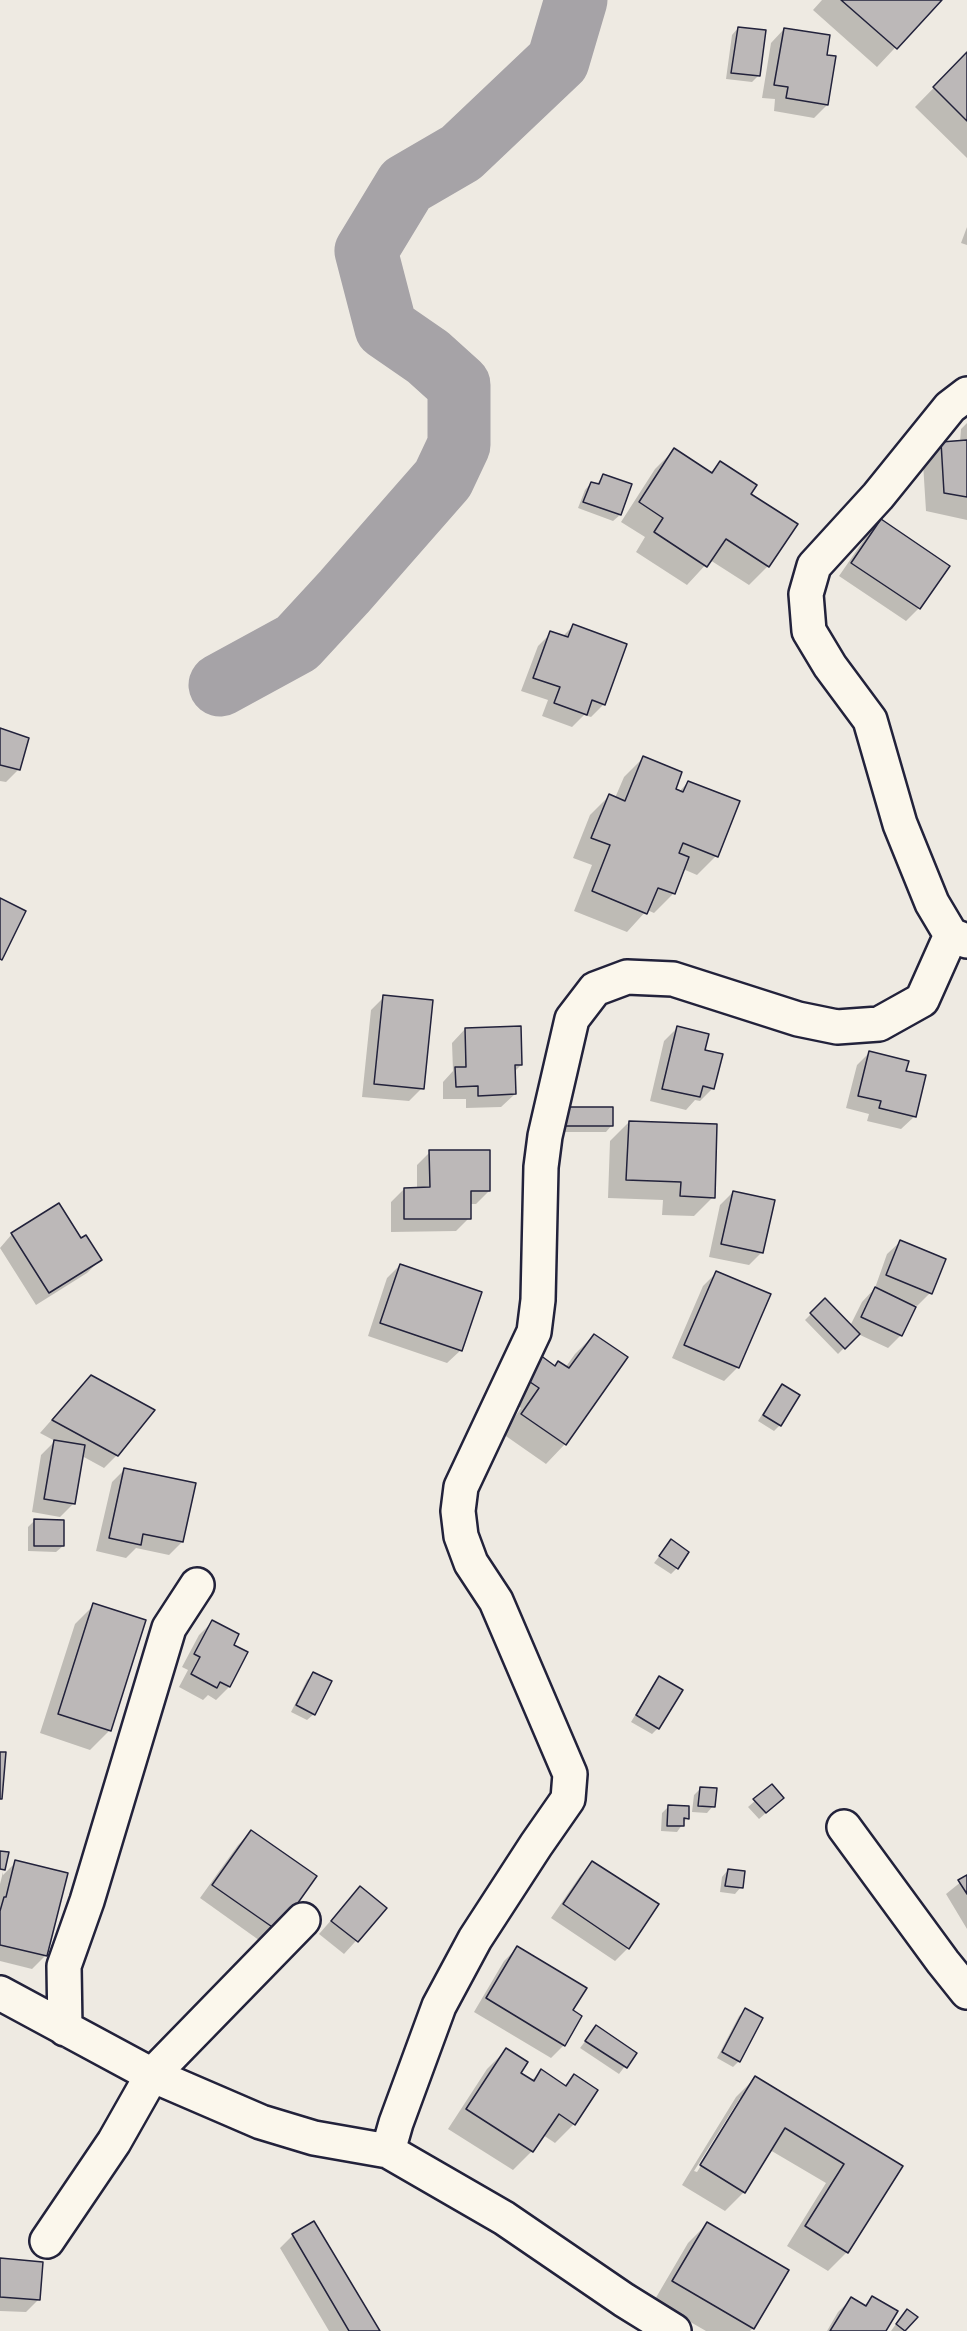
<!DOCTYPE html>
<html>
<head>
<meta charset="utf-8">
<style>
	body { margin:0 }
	canvas { display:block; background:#eeeae2 }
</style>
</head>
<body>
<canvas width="967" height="2331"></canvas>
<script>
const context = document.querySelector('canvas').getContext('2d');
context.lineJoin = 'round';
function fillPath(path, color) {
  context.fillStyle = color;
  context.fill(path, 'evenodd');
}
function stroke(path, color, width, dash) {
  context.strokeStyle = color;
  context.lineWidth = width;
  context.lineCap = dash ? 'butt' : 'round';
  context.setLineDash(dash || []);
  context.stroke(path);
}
const shadow = new Path2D(`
	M822,0H940L877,67L813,10Z
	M738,28L758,76L752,82L726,79L732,35Z
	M784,29L827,105L814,118L774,111L775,99L762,98L771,43Z
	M967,54V158L915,107Z
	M967,227V245L961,243Z
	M967,423V520L926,511L923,463L942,444L960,442L961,429Z
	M674,450L710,473L720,463L749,494L795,524L768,566L749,585L710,560L687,585L636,552L645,537L621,522L655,469Z
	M603,476L630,485L620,515L613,521L578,508L585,490L591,483L596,485Z
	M881,521L948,566L919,608L906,621L839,576L868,534Z
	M573,626L604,704L591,717L584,715L572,727L542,716L548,700L521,691L538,646L551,633L562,637Z
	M0,730L19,769L6,782L0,781Z
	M643,758L674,790L679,792L688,782L716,856L697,875L683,869L673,894L654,913L647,910L627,932L574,911L592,865L573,858L590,815L609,796L615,798L624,777Z
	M384,997L422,1088L409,1101L362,1097L371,1010Z
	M677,1028L713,1088L700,1101L695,1100L686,1110L650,1101L664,1041Z
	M465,1029L521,1065L514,1072L515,1094L501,1107L466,1108V1099H443V1082L453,1071L452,1043Z
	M870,1052L904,1072L915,1116L901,1129L867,1121L869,1114L846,1108L857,1065Z
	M559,1115L612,1125L606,1132H559Z
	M629,1122L713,1197L694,1216L662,1215L663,1200L608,1198L610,1141Z
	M430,1152L489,1191L476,1204H469V1218L456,1231L391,1232V1202L404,1189H417V1165Z
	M733,1192L762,1252L749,1265L709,1257L720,1205Z
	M12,1234L80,1240L100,1260L87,1273L36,1305L0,1248Z
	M901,1241L930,1293L917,1306L915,1305L901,1335L888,1348L858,1334L838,1354L805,1320L825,1300L850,1326L862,1302L875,1288L887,1254Z
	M400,1265L461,1350L447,1363L368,1336L387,1278Z
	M716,1273L769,1295L737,1368L724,1381L672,1358L703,1286Z
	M594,1335L626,1358L565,1444L546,1464L503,1434L521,1408L506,1397L521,1376L554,1367L565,1368L575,1354Z
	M782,1386L780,1425L774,1431L758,1421L776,1392Z
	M78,1390L117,1455L104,1468L82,1456L73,1504L60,1517L32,1512L41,1455L55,1441L40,1433Z
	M125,1469L182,1542L169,1555L136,1548L126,1558L96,1551L112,1482Z
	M35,1520L63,1546L56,1552L28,1551V1527Z
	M671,1541L677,1568L671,1574L654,1563Z
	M94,1605L110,1730L90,1750L40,1733L75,1624Z
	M212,1622L232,1646L246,1653L229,1687L216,1700L208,1695L203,1700L179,1687L188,1670L182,1667L199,1635Z
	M313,1674L314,1714L307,1720L291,1712L307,1680Z
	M660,1678L658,1728L652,1734L631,1722L653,1685Z
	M772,1786L776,1804L759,1819L748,1807Z
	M700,1789L713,1806L707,1813L692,1812L694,1795Z
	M668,1807L687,1818L677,1832L661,1831L662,1813Z
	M251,1832L276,1930L263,1943L200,1898L238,1845Z
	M16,1862L45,1956L32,1969L0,1961V1884L3,1872V1875Z
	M593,1863L628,1948L615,1961L551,1918L580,1876Z
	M728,1870L741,1887L735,1894L720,1892L722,1877Z
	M967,1877V1929L946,1894Z
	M348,1901L385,1909L344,1954L319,1934Z
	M517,1948L570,2010L564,2045L551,2058L474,2012L504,1961Z
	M745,2010L739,2061L733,2067L717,2058L739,2016Z
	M596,2027L635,2053L619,2074L580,2048Z
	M506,2050L519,2073L531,2081L541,2071L564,2086L574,2076V2124L555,2143L543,2135L532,2151L513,2170L448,2129L487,2069Z
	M755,2078L900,2167L847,2252L828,2271L787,2246L826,2183L770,2150L744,2192L725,2211L682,2185L736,2097ZM740,2098H743L697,2172L694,2171Z
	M313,2223L378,2331H329L280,2248L293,2235Z
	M707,2224L753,2328L750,2331H706L654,2301L688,2243Z
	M0,2260L39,2299L26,2312L0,2311Z
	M872,2298L885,2331H827L838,2312L851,2299L863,2307Z
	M901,2317H916L905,2331H891Z`);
const river = new Path2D(`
	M220,685L297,643L344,592L443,479L459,445V385L428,357L386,328L366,251L406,185L461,153L558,61L576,0`);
const building = new Path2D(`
	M841,0H942L897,49Z
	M738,27L766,30L760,76L731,73Z
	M784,28L830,35L827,55L836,56L828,105L786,98L788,87L774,85Z
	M967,52V121L933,87Z
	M967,440V497L944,493L941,442Z
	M674,448L712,473L720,461L757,485L751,494L798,524L769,567L726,539L707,567L654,532L663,518L639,502Z
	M603,474L632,484L621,515L583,502L591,482L599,484Z
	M881,519L950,566L920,609L851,563Z
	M573,624L627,644L605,705L592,700L587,715L554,703L560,687L533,678L550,631L568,637Z
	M0,728L29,738L20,770L0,765Z
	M643,756L682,772L676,789L683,792L688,781L740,801L718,857L683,843L679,853L689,857L675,894L658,888L647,914L592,891L610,845L591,838L609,794L625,801Z
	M0,898L26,911L2,960L0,959Z
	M383,995L433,1000L424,1089L374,1084Z
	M521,1026L522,1065H515L516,1094L478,1096V1086L456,1087L455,1067H466L465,1028Z
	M677,1026L709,1034L705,1050L723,1054L714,1089L703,1086L700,1097L662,1089Z
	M869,1051L909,1061L906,1071L926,1075L916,1117L879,1108L881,1101L858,1096Z
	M565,1107H613V1126H565Z
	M629,1121L717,1124L715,1198L680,1196L681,1182L626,1180Z
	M429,1150H490V1191H471V1219H404V1188L430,1187Z
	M733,1191L775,1200L763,1253L721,1244Z
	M59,1203L81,1238L86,1235L102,1260L49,1293L11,1233Z
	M900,1240L946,1259L932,1294L886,1275Z
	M400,1264L482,1292L462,1351L380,1323Z
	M716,1271L771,1294L739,1368L684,1345Z
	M875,1287L916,1307L902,1336L861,1317Z
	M825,1298L860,1334L845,1349L810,1313Z
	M594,1334L628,1357L566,1445L521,1414L539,1388L524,1378L540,1355L555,1366L558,1361L569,1368Z
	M91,1375L155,1410L118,1456L52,1420Z
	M782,1384L800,1395L781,1426L763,1415Z
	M54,1440L85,1445L75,1504L44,1499Z
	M124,1468L196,1483L183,1542L143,1534L141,1545L109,1538Z
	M34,1519L64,1520V1546H34Z
	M671,1539L689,1552L678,1569L659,1556Z
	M93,1603L146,1620L111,1731L58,1714Z
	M212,1620L239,1634L234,1645L248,1652L230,1687L220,1682L217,1688L191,1674L200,1657L194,1654Z
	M313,1672L332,1681L315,1715L296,1705Z
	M659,1676L683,1690L659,1729L636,1715Z
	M0,1752H6L2,1799H0Z
	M772,1784L784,1798L766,1813L753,1799Z
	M700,1787L717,1788L715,1807L698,1806Z
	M668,1805L689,1806V1819L684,1818V1826H667Z
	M251,1830L317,1876L278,1931L212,1885Z
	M0,1851L9,1852L5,1870L0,1869Z
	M15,1860L68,1873L47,1956L0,1945V1911L4,1897H6Z
	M592,1861L659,1904L629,1949L563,1904Z
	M728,1869L745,1871L743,1888L725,1886Z
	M967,1875V1894L958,1880Z
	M360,1886L387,1908L358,1942L331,1921Z
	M517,1946L587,1988L573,2010L582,2016L565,2046L486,1998Z
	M745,2008L763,2018L740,2062L722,2052Z
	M596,2025L637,2053L627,2068L585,2041Z
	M506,2048L528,2062L521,2073L534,2081L541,2069L566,2086L574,2074L598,2090L575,2125L559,2114L533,2152L466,2109Z
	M755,2076L903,2166L848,2253L805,2226L844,2164L785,2128L745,2193L700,2165Z
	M314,2221L380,2331H349L292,2234Z
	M707,2222L789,2270L754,2329L672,2281Z
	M0,2258L43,2262L40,2300L0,2297Z
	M872,2296L898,2311L886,2331H830L851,2297L866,2306Z
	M907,2309L918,2317L905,2331L896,2324Z`);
const street = new Path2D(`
	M967,394L950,407L878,496L814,566L806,594L809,631L830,666L870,720L900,824L932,903L951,935L967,941
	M844,1827L943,1962L967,1992
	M0,1993L152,2075L261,2122L314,2138L388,2151L504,2218L624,2300L674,2331
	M65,2029L64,1966L87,1901L169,1628L197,1585
	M388,2151L396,2123L439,2006L475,1939L536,1845L568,1799L570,1774L496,1601L471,1563L461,1536L458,1511L461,1487L534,1332L538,1300L541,1167L545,1136L572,1019L595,989L627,977L673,979L798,1019L837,1027L879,1024L922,1000L951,935
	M47,2241L114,2142L152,2075L303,1920`);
fillPath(shadow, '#0003');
stroke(river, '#a6a3a7', 63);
fillPath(building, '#bcb8b8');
stroke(building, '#22223b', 1.5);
stroke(street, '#22223b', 38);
stroke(street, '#fbf7ec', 33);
</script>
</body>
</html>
